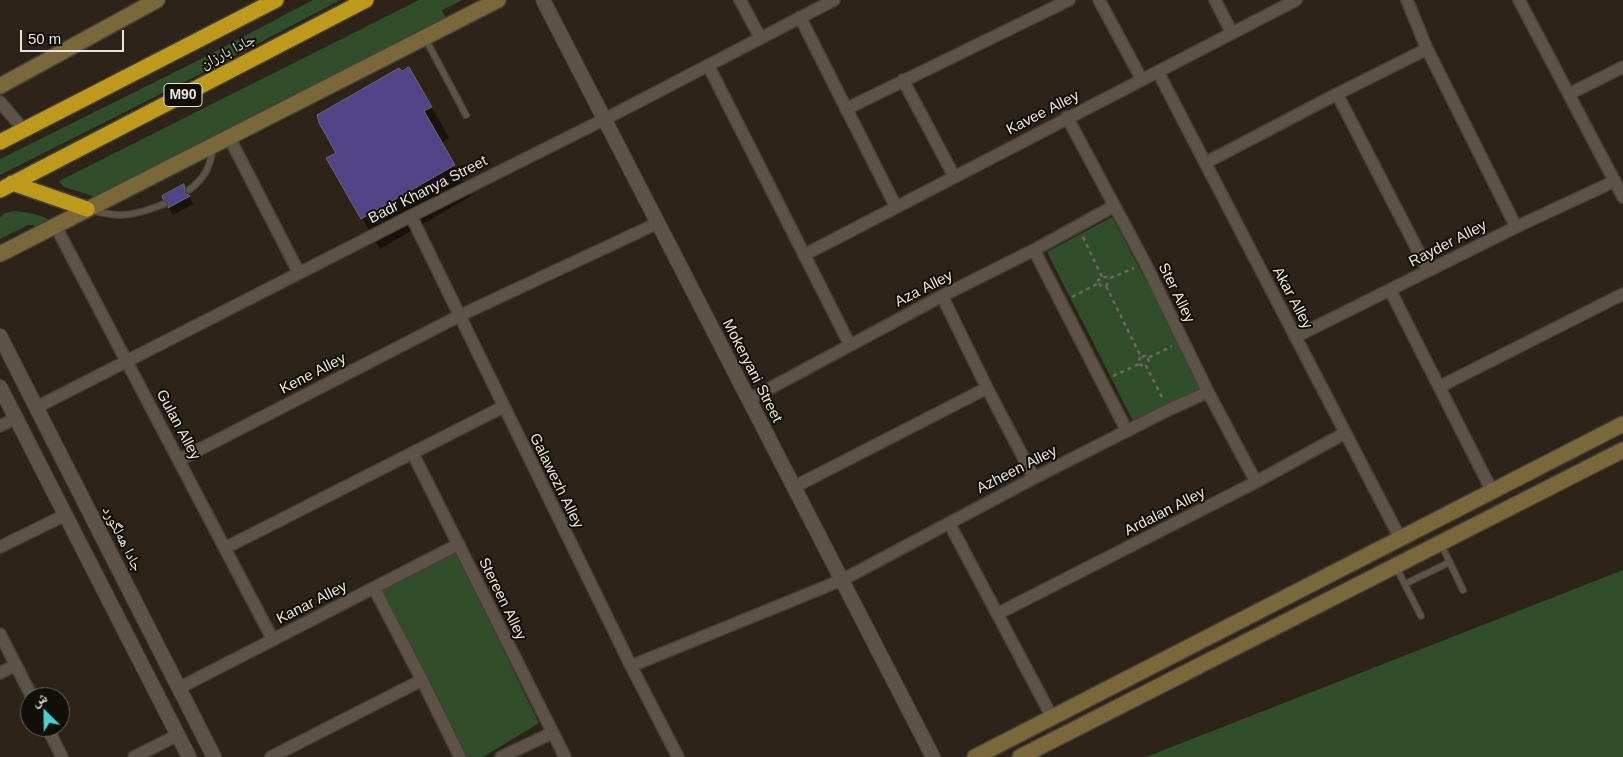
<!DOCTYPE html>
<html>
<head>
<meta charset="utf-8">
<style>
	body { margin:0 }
	#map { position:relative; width:1623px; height:757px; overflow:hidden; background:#2d2319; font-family:Arial,"Noto Naskh Arabic",sans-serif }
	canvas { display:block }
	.north { position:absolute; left:20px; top:687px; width:50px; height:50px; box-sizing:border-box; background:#120e09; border:1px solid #69645e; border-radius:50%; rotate:337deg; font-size:14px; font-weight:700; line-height:20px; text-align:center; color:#ebe5de }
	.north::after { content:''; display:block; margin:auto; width:18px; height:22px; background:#52cdcd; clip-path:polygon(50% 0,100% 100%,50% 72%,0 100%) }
	.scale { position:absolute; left:20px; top:30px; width:104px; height:22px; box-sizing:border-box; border:2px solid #ebe5de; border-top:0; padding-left:6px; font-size:15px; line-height:18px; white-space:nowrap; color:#ebe5de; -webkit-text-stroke:4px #120e09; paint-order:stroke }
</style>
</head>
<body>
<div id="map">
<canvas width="1623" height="757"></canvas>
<div class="north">ش</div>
<div class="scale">50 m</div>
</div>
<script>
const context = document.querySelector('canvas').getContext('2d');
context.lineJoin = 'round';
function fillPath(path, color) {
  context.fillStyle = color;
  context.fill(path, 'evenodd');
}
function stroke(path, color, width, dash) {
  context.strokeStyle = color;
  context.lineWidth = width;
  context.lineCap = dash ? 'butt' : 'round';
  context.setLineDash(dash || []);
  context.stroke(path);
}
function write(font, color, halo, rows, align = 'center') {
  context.font = font + ' Arial,"Noto Naskh Arabic",sans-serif';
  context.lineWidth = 4;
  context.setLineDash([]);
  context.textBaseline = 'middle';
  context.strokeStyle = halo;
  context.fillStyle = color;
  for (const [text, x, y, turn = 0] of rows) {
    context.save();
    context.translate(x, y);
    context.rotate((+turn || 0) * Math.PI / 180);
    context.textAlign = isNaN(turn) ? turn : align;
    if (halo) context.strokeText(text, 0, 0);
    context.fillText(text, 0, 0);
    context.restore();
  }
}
const green = new Path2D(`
	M313,0H340L208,70L0,175V159L195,62Z
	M419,0H462L442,10L447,21L99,198L64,187L59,181Z
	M13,211C24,211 44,215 52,222L36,228L33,225H28L0,239V217L5,213Z
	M1112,217L1203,388L1134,423L1047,252Z
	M455,551L539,723L483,757H463L379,590Z
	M1623,570V757H1146Z`);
const shadow = new Path2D(`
	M427,99L449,138L441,143L471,196L380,249L328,158Z
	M183,186L193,204L173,215L163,197Z`);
const building = new Path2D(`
	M409,67L432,107L424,111L455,165L361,219L326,158L336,153L319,123L317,115L399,68L402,71Z
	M184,184L185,193L190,196L168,208V202L163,199L162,196Z`);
const path = new Path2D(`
	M1083,237L1102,277
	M1099,283L1101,286H1106L1108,283V279
	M1106,286L1141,357L1145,356L1148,358L1172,346
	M1072,297L1099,283L1098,280L1102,277H1107L1108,279L1134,268
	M1141,357L1139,360V364L1143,366H1146
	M1148,358L1149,362L1146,366L1163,399
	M1113,376L1139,364`);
const service = new Path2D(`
	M425,38L466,115
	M189,190C205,178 210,167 213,148
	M91,210C120,219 136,215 164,204
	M1441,544L1463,590
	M1396,567L1421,616
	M1405,584L1450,562`);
const minor = new Path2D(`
	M740,0L760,37
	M1099,0L1142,80
	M1215,0L1232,33
	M1407,0L1427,49L1516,227
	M1519,0L1623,197
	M800,17L896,207
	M708,65L850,345
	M1158,72L1400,538
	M903,80L954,176
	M1337,94L1428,270
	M1569,94L1623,67
	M0,102L24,130
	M846,109L1069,0
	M1067,117L1145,263L1208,392L1256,482
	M229,137L299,273
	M1205,163L1337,94L1427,49
	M411,216L631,666L678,757
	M55,225L273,640
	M1034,250L1127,431
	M804,255L1296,0
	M1390,290L1492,491
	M942,296L987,388L1034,478
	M1295,337L1516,227L1615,181
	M1439,387L1623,294
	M748,400L942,296L1034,250L1114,206
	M37,407L411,216L605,119L834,0
	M0,426L16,418
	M413,454L565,757
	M179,460L461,315L658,223
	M794,487L987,388
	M949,523L1052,717
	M0,547L65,515
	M225,548L503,407
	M374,588L422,680L460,757
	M997,614L1256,482L1345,433
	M0,634L32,697
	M631,666L842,580L1034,478L1168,410L1208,392
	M0,673L16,665
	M179,688L459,544
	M47,727L62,757
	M134,757L178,735
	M271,757L422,680
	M501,757L552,733`);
const tertiary = new Path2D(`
	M543,0L933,757
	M0,336L214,757
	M0,387L189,757`);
const secondary = new Path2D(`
	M0,86L157,0
	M0,254L498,0
	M975,757L1623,424
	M1020,757L1623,450`);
const motorway = new Path2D(`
	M0,142L276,0
	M12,183L87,209
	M0,190L366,0`);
const shields = [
	[183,95,38]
];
const shieldNames = [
	["M90",183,95]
];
const streetNames = [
	["جادا بارزان",228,52,-27],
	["Kavee Alley",1043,113,-27],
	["Badr Khanya Street",428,190,-27],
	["Rayder Alley",1448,244,-27],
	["Aza Alley",924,289,-27],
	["Ster Alley",1176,293,64],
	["Akar Alley",1292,298,62],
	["Mokeryani Street",752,371,63],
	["Kene Alley",313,374,-27],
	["Gulan Alley",178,425,62],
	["Azheen Alley",1017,470,-27],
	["Galawezh Alley",556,481,64],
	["Ardalan Alley",1165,512,-27],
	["جادا هەلگورد",122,539,63],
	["Stereen Alley",502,599,64],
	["Kanar Alley",312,603,-27]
];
fillPath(green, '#304e29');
fillPath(shadow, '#0007');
fillPath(building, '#524486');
stroke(building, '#686775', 1);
stroke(service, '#484138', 8);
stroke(minor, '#484138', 14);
stroke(tertiary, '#484138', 16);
stroke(secondary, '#484138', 18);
stroke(motorway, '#484138', 18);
stroke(path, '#6f675e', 2.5, [4, 4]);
stroke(service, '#5e5348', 5.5);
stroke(minor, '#5e5348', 11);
stroke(tertiary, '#5e5348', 14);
stroke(secondary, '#7a683b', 15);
stroke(motorway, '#bd9a1c', 15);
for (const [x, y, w] of shields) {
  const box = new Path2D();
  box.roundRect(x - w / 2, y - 11.5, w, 23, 4);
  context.fillStyle = '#120e09';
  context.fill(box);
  stroke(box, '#ebe5de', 1);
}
write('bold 14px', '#ebe5de', null, shieldNames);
write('15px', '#ebe5de', '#120e09', streetNames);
</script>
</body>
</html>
